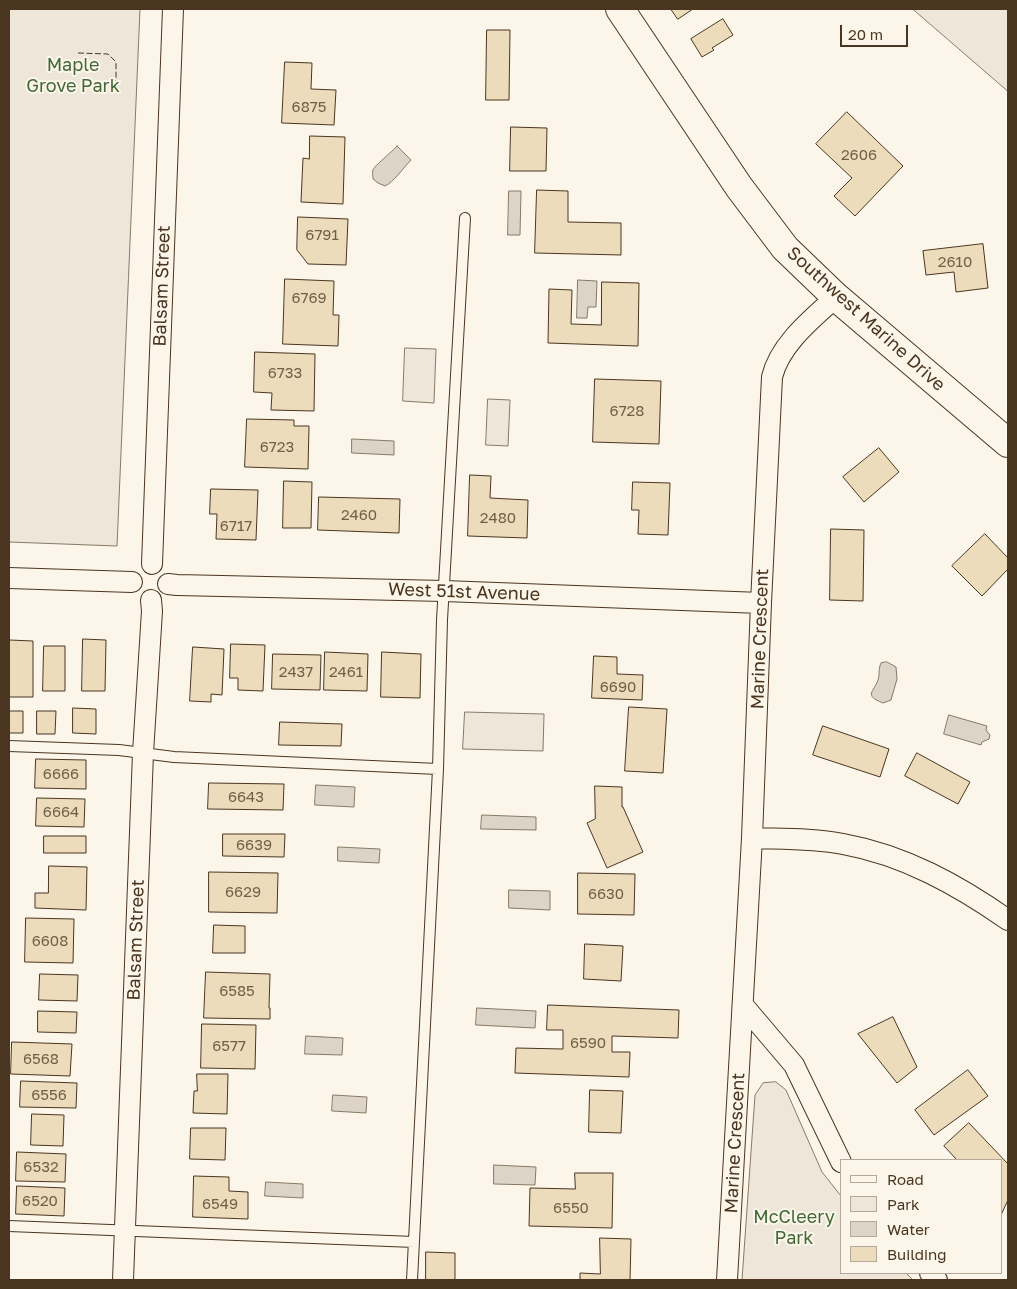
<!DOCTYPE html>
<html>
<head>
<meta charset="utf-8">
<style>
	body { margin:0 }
	#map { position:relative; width:1017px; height:1289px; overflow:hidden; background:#fbf6e9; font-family:"Golos Text",sans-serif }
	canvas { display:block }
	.frame { position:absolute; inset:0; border:10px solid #4a3520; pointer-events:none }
	.legend { position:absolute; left:840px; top:1159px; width:162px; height:115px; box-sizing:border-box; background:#fbf6e9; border:1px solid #b4a999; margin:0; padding:6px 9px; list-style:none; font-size:15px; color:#4a3520 }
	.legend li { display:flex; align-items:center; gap:10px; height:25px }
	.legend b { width:25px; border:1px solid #b4a999 }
	.scale { position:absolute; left:840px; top:25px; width:68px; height:22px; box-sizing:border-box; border:2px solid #4a3520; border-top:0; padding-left:6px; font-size:15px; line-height:18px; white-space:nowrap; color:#4a3520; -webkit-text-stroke:4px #fbf6e9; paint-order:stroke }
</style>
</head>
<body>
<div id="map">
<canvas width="1017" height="1289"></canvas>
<div class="frame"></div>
<ul class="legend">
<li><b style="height:6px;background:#fbf6e9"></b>Road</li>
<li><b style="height:14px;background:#ede6d9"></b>Park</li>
<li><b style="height:14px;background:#dcd4c6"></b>Water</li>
<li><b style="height:14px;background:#ecdcbc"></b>Building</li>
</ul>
<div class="scale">20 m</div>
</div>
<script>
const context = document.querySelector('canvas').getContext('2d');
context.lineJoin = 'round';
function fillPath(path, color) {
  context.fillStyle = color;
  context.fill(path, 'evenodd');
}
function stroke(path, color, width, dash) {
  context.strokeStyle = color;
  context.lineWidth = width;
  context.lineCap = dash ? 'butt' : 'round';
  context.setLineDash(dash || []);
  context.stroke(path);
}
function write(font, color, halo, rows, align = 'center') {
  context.font = font + ' "Golos Text",sans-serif';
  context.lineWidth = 4;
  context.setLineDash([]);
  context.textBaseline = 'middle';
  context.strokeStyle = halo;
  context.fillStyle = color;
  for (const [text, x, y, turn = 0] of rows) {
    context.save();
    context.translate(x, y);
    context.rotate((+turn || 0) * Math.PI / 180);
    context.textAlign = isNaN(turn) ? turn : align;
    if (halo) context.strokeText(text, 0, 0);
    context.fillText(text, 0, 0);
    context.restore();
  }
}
const green = new Path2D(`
	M9,9H140L117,546L9,542Z
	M913,9H1008V91Z
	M405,348L436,349L434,403L403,401Z
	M488,399L510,400L508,446L486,445Z
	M465,712L544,714L543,751L463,749Z
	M776,1082L786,1090L822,1172L841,1196V1273H906L913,1280H742L755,1095L763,1083Z`);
const water = new Path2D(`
	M397,146L411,160C403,168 394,182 385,186L378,183L373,179C373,176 372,173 373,170C373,167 393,151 397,146Z
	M509,191H521L520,235H508Z
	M578,280L597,281L596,307H588L587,318H577Z
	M352,439L394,441V455L352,453Z
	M887,662L896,667L897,679L891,700L883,703C863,695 874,692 878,680C880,674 878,669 881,663Z
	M949,715L987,726L986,730L990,735L989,739L982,742L981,745L944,734Z
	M316,785L355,787L354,807L315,805Z
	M482,815L536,817V830L481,829Z
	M338,847L380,849L379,863L338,861Z
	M509,890L550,891V910L509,908Z
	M477,1008L536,1011L535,1028L476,1025Z
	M306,1036L343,1038L342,1055L305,1054Z
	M333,1095L367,1097L366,1113L332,1111Z
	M494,1165L536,1167L535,1185L494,1184Z
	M266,1182L303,1184V1198L265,1196Z`);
const building = new Path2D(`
	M671,9H693L678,19Z
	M723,19L733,35L712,48L714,50L702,57L691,39Z
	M487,30H510L509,100H486Z
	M285,62L312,63L311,89L336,90L334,125L282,123Z
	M847,112L903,166L855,216L834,196L852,178L816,144Z
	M511,127L547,128L546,171H510Z
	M310,136L345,137L343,204L301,202L303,158L309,159Z
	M537,190L568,191V222L621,223V255L535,253Z
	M298,217L348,219L346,265L308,264L297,250Z
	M983,244L988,288L956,292L954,272L926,275L923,251Z
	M285,279L334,281L333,315H339L338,346L283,344Z
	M602,282L639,283L638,346L548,343L549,289L572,290L571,324L601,325Z
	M255,352L315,354L314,411L271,410L272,393L254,392Z
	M595,379L661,381L659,444L593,442Z
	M247,419L294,420V426H309L308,469L245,467Z
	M879,448L899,472L864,502L843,477Z
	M470,475L491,476L490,498L528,500L527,538L468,536Z
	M284,481L312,482L311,528H283Z
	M633,482L670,483L668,535L638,534L639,510H632Z
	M211,489L258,490L256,540L216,539L217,514H210Z
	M319,497L400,499L399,533L318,530Z
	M831,529L864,530L863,601L830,600Z
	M985,534L1008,558V569L982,596L952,566Z
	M83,639L106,640L105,691H82Z
	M9,640L33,641V697H9Z
	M231,644L265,645L263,691L238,690V678H230Z
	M44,646H65V691H43Z
	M193,647L224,649L222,695L211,694V702L190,701Z
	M325,652L368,654L367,691L324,690Z
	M382,652L421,654L420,698L381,697Z
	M273,654L321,655L320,690L272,689Z
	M594,656L617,657V674L643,675L642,700L592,698Z
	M629,707L667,709L663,773L625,771Z
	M73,708L96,709V734L73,733Z
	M9,711H23V733H9Z
	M37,711H56L55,734H37Z
	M280,722L342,724L341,746L279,745Z
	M823,726L889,749L880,777L813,755Z
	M917,753L970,782L958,804L905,776Z
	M36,759L86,760V789L35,788Z
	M209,783L284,784L283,810L208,809Z
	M595,786L622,787V807H623L643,852L607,868L587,823L595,819Z
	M37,798L85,799L84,827L36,826Z
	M223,834H285L284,857L223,856Z
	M44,836H86V853H44Z
	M49,866L87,867L86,910L35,908V893H48Z
	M209,872L278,873L277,913L209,912Z
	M578,873L635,874L634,915L578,914Z
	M26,918L74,919L73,963L25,962Z
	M214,925L245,926V953H213Z
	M585,944L623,946L621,981L584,979Z
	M206,972L270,974L269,1008H270V1019L204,1018Z
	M40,974L78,975L77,1001L39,1000Z
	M548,1005L679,1010L678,1038L612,1036V1052H630L629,1077L515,1073L516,1048L563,1049V1030H547Z
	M38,1011L77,1012L76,1033L38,1032Z
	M893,1017L917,1067L897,1083L858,1034Z
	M202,1024L256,1025L255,1069L201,1068Z
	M12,1042L72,1044L70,1076L11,1074Z
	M968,1070L988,1096L934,1135L915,1110Z
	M197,1074H228L227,1114L193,1113L194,1091H197Z
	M21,1081L77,1083L76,1108L20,1107Z
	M590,1090L623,1091L621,1133L589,1132Z
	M32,1114L64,1115L63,1146L31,1145Z
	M969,1123L1008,1164V1200L1001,1215V1160H957L944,1146Z
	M191,1128H226L225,1160L190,1159Z
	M17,1152L66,1154L65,1182L16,1181Z
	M575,1173H613L612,1228L529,1226L530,1188L575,1189Z
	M194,1176L229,1177V1191L248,1192V1219L193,1217Z
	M17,1186L65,1188L64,1216L16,1214Z
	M600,1238L631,1239L630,1280H580V1273L600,1274Z
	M426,1252L455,1253V1280H426Z`);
const lane = new Path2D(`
	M9,746L119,750L174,757L438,769
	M9,1226L414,1242
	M412,1280L438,769L442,620L465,218`);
const street = new Path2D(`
	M152,564L173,9
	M9,578L132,582
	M168,584L177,585L444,591L761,603
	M752,838C782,839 813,838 843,844C904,855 958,885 1008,920
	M743,1005L794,1065L841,1162
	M930,1273L937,1280
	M123,1280L143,753L152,611L151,600
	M727,1280L752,838L761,603L772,377C780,344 812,319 836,297`);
const secondary = new Path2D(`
	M620,9L739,187L785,248L836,297L1008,443`);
const fence = new Path2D(`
	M78,53L108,54L116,62V86`);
const numberNames = [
	["6875",309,107],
	["2606",859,155],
	["6791",322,235],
	["2610",955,262],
	["6769",309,298],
	["6733",285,373],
	["6728",627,411],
	["6723",277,447],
	["2460",359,515],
	["2480",498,518],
	["6717",236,526],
	["2437",296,672],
	["2461",346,672],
	["6690",618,687],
	["6666",61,774],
	["6643",246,797],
	["6664",61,812],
	["6639",254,845],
	["6629",243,892],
	["6630",606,894],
	["6608",50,941],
	["6585",237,991],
	["6590",588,1043],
	["6577",229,1046],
	["6568",41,1059],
	["6556",49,1095],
	["6532",41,1167],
	["6520",40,1201],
	["6549",220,1204],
	["6550",571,1208]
];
const parkNames = [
	["Maple",73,65],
	["Grove Park",73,86],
	["McCleery",794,1217],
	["Park",794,1238]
];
const streetNames = [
	["Balsam Street",162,286,-88],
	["Southwest Marine Drive",866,319,42],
	["West 51st Avenue",464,592,2],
	["Marine Crescent",760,639,-88],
	["Balsam Street",136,940,-88],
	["Marine Crescent",735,1143,-87]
];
fillPath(green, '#ede6d9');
stroke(green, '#887966', 1);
fillPath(water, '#dcd4c6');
stroke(water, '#887966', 1);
fillPath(building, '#ecdcbc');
stroke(building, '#4a3520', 1);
stroke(lane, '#4a3520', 12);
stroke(street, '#4a3520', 22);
stroke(secondary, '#4a3520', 30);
stroke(lane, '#fbf6e9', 10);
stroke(street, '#fbf6e9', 20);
stroke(secondary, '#fbf6e9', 28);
stroke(fence, '#4a3520', 1, [6, 2.5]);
write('15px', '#725f47', null, numberNames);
write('18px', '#436837', '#fbf6e9', parkNames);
write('18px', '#4a3520', '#fbf6e9', streetNames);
</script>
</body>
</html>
